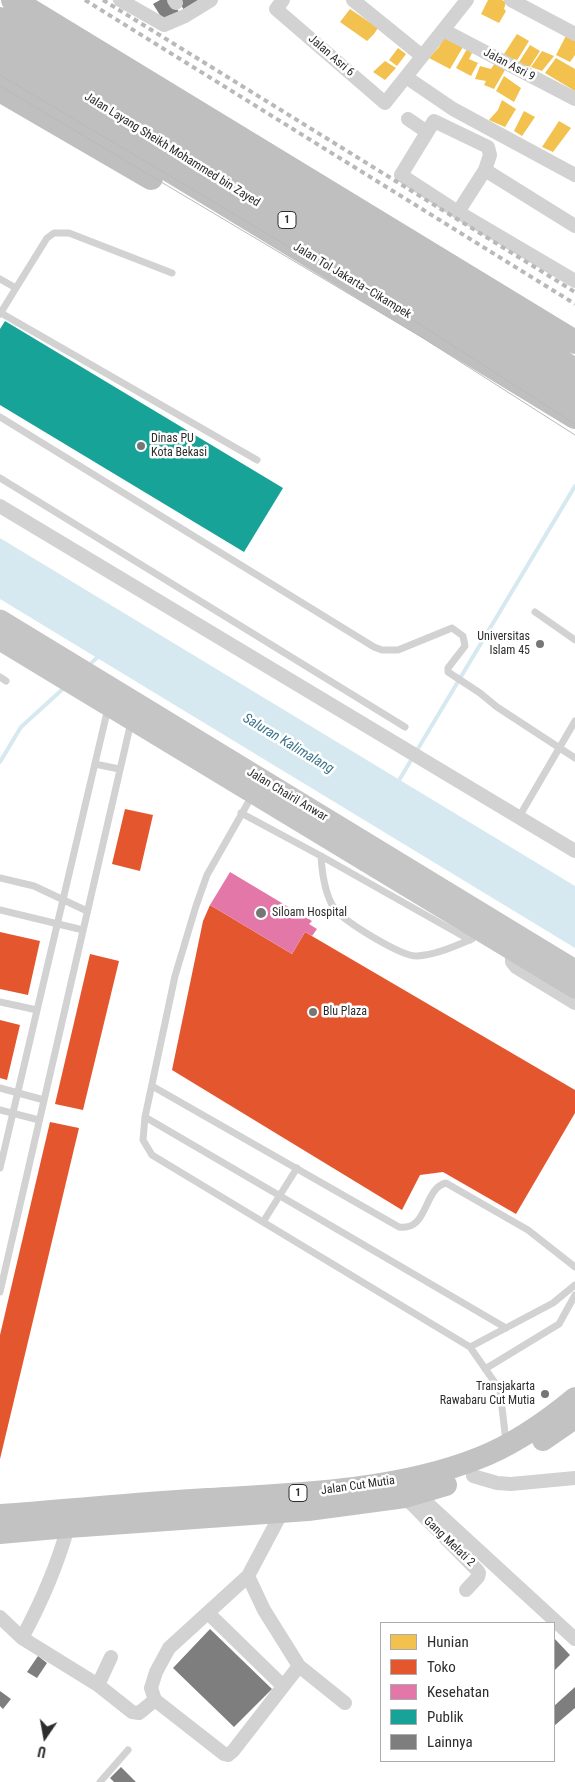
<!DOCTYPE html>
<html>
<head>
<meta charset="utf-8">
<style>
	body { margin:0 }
	#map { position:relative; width:575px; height:1782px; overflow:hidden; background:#fff; font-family:"Roboto Condensed",sans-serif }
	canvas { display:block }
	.legend { position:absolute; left:380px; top:1622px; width:175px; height:140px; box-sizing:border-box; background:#fff; border:1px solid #ababab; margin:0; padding:6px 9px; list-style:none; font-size:15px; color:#2d2d2d }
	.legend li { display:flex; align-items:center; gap:10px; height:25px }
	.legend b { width:25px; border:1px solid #ababab }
	.north { position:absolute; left:20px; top:1712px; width:50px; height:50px; -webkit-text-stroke:4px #fff; paint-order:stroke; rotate:192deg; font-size:14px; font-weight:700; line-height:20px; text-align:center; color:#2d2d2d }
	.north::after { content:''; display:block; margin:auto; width:18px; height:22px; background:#2d2d2d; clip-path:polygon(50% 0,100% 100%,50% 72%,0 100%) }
</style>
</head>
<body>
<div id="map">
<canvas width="575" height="1782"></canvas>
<ul class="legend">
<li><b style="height:14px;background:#f2c14e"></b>Hunian</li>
<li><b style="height:14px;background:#e4572e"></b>Toko</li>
<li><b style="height:14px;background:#e377a8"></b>Kesehatan</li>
<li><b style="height:14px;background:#17a398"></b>Publik</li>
<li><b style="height:14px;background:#7e7e7e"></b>Lainnya</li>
</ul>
<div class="north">U</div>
</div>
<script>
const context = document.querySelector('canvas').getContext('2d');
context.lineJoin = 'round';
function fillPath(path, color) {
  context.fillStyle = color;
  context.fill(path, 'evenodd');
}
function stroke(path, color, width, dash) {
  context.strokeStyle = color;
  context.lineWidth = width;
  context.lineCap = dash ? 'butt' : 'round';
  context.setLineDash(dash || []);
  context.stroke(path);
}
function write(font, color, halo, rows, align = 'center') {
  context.font = font + ' "Roboto Condensed",sans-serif';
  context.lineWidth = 5;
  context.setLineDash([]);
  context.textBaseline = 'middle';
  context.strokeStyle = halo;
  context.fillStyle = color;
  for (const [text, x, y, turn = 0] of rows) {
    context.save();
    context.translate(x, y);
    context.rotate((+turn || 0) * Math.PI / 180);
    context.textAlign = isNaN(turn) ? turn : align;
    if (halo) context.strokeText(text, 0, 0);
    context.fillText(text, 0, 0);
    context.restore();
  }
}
const water = new Path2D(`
	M0,538L575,886V948L0,599Z`);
const homes = new Path2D(`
	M488,0H502L506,2L504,9L506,11L499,23L481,14Z
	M350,9L378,28L374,34L367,41L340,22Z
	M568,32L575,36V55L570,62L556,55Z
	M517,34L529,41L516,62L502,57Z
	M444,37L463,47L450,69L429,58L439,47Z
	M530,45L540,51L529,68L519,62Z
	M398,48L406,54L397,66L389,60Z
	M467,49L472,53L469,59L478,63L471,76L456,68Z
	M542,51L554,56L542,71L531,67Z
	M556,58L575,69V91L545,73Z
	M385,61L396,68L385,80L373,72Z
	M495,63L505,70L494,89L484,85L486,81L475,79L480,66L491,69Z
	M504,76L521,88L514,102L496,91Z
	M502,100L516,109L505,127L489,120L498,110Z
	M524,111L535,117L522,136L514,131Z
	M559,121L571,128L553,152L542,147Z`);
const shops = new Path2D(`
	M125,809L153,815L140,871L112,864Z
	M210,905L292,954L305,932L575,1090V1113L516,1214L443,1172L420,1175L402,1210L172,1070L203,921Z
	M0,932L40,941L28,995L0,989Z
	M90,954L119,961L83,1110L55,1104Z
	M0,1020L20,1025L7,1080L0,1078Z
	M50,1122L79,1128L0,1459V1335Z`);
const health = new Path2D(`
	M230,872L312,921L309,924L317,929L312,936L305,932L292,954L210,905Z`);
const public = new Path2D(`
	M5,321L283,488L244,552L0,405V329Z`);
const stream = new Path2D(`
	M89,665L100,655
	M0,762L21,727L65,687
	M398,782L575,486`);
const building = new Path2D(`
	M160,0H171L181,15L165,23L153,4Z
	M178,0H200L184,10Z
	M210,1629L272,1689L234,1727L173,1668Z
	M554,1638L570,1655L554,1671Z
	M38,1656L47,1663L37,1678L27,1672Z
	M575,1687V1708L554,1726V1706Z
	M0,1691L11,1699L3,1709L0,1706Z
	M121,1767L136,1782H114L110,1778Z`);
const service = new Path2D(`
	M0,279L16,288L0,314
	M16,288L47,238L54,233H69L172,273
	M1,313L257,460
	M0,417L374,647L382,650H398L452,628L463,636L465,646L448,668V672L480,693L497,707L575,758
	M0,478L405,727
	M535,612L575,640
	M0,677L6,681
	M95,764L119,769
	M253,794L207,875L196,906L175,976L145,1117L143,1140L152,1155L470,1347L500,1390L506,1442
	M241,813L321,856L470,940
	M519,817L575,721
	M321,856C322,873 325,894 334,908C343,921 402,957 417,956C436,955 455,946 472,939
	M0,878L34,886L87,911
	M0,910L83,930
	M0,1002L37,1010
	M152,1086L399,1227C429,1231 423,1188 446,1183L528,1230L575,1267
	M0,1088L44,1100
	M0,1110L39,1120
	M145,1117L506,1328
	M0,1168L108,708
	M263,1222L297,1168
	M0,1292L131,722
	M470,1347L553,1303L575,1285
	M485,1369L559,1324L575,1295
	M100,1782L128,1750`);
const minor = new Path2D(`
	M120,0L164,25L185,16L211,0
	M174,0L176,3
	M283,0L276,9L385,103L467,0
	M353,0L422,56
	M511,0L575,34
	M443,30L575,99
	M406,77L453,109L575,175
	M408,119L427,132
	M485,170L490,155L488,147L434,121L401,175L458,212L575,281
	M458,212L485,170L575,226
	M0,506L575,851
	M512,950V962L516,967L575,1003
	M473,1476L497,1483L511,1484L575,1478
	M416,1493L575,1639
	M405,1497L477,1570L479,1573L478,1577L466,1590
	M282,1512L248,1576L264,1610L299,1666L345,1703
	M248,1576L169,1648L156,1672L151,1688L155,1700L224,1754L228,1755L233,1751L299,1666
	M208,1613L283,1686
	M0,1617L22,1638L98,1685L132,1712L139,1713L155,1700
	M22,1638C41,1603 57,1566 68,1527
	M98,1685L111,1657`);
const primary = new Path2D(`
	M0,620L575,970
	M0,640L575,988`);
const trunk = new Path2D(`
	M543,1440L575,1418
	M0,1515C69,1510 138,1503 207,1499C296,1494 396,1491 479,1458C515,1444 546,1422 575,1398
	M0,1533L68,1527L308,1510L405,1497L446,1485`);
const motorway = new Path2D(`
	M13,0L575,342
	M0,19L575,370
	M0,44L575,395
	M0,67L575,417
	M0,90L151,178`);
const tram = new Path2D(`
	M0,75L424,327L575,424
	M0,86L423,338L575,435`);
const rail = new Path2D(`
	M85,0L575,304
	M103,0L575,292`);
const markers = [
	[141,446,5,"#767676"],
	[540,644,5,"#767676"],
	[261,913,6,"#767676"],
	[313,1012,5,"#767676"],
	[545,1394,5,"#767676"]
];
const shields = [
	[287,220,18],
	[298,1493,18]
];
const shieldNames = [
	["1",287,220],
	["1",298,1493]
];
const streetNames = [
	["Jalan Asri 6",331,56,41],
	["Jalan Asri 9",509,65,28],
	["Jalan Layang Sheikh Mohammed bin Zayed",172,150,32],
	["Jalan Tol Jakarta–Cikampek",352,281,31],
	["Jalan Chairil Anwar",287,795,31],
	["Jalan Cut Mutia",358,1486,-8],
	["Gang Melati 2",449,1542,44]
];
const poiNames = [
	["Dinas PU",151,439],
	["Kota Bekasi",151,453],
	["Universitas",530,637,"right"],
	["Islam 45",530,651,"right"],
	["Siloam Hospital",272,913],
	["Blu Plaza",323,1012],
	["Transjakarta",535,1387,"right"],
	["Rawabaru Cut Mutia",535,1401,"right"]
];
const waterNames = [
	["Saluran Kalimalang",288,744,31]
];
fillPath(water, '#d7e9f0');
fillPath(homes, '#f2c14e');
fillPath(shops, '#e4572e');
fillPath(health, '#e377a8');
fillPath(public, '#17a398');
stroke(stream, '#d7e9f0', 4);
fillPath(building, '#7e7e7e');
stroke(service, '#d2d2d2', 7);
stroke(minor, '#d2d2d2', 14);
stroke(primary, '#c5c5c5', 21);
stroke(trunk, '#c2c2c2', 22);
stroke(motorway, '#bfbfbf', 24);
stroke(tram, '#b9b9b9', 1);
stroke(rail, '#b9b9b9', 4, [5, 4]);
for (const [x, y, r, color] of markers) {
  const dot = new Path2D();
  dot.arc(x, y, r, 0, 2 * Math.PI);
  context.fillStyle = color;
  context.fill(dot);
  stroke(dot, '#fff', 2);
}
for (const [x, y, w] of shields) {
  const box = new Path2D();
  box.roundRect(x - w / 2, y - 8.5, w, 17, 4);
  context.fillStyle = '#fff';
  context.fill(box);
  stroke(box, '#2d2d2d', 1);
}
write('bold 11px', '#2d2d2d', null, shieldNames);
write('12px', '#2d2d2d', '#fff', streetNames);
write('12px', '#2d2d2d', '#fff', poiNames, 'left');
write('italic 14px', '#3d748d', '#fff', waterNames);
</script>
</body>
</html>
